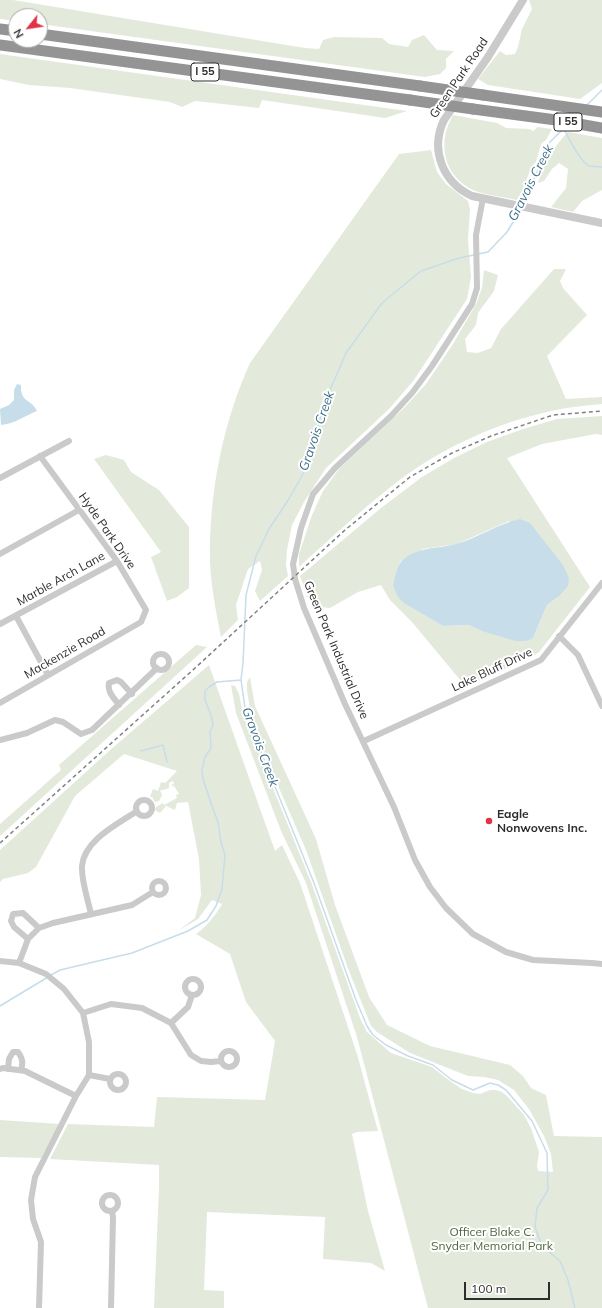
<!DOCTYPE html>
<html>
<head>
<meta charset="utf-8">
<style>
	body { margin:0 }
	#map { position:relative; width:602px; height:1308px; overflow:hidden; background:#fff; font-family:Mulish,sans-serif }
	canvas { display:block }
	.north { position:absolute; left:8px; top:8px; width:40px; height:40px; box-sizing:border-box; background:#fff; border:1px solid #ababab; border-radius:50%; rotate:240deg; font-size:11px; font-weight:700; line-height:16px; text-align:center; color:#2d2d2d }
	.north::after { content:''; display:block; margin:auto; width:14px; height:18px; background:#df3446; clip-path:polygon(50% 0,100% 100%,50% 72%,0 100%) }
	.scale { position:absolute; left:464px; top:1282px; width:86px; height:18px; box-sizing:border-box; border:2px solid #2d2d2d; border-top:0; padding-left:5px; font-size:12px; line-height:14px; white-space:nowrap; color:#2d2d2d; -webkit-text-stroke:3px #fff; paint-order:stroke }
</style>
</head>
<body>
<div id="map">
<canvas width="602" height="1308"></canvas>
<div class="north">N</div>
<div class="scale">100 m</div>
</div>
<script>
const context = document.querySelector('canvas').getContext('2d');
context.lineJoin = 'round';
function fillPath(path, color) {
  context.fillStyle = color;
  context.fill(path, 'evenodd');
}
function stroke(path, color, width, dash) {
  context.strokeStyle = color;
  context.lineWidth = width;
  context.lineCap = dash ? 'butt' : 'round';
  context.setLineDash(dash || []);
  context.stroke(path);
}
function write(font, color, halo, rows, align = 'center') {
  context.font = font + ' Mulish,sans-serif';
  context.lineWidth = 4;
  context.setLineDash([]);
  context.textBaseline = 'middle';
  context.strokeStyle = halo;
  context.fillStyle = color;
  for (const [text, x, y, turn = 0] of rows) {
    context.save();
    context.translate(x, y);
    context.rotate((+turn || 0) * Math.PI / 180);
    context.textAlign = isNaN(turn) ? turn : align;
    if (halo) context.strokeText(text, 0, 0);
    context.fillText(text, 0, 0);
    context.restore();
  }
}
const green = new Path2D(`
	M0,0H13L305,48L319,49L323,40L334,37L382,38L389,44L408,47L412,40L424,35L437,50L454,51L446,59V68L440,74L425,77L40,24V16H16V21L0,19Z
	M529,0H602V83L580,99L488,85L478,79L500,51L506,55L515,54L518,47L522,29L532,9Z
	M0,54L407,111L385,118L262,100L259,108L195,101L182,107L170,102L70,88L29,85L0,79Z
	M453,115L497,123L506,128L530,129L533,131L538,127L552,129L546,140L541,144L536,162L531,168L523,189L517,200C504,197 481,195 469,188C442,172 438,141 453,115Z
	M568,132L602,138V190L582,201L573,212L551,207L566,188L568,169L559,163L552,169L544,181L538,183C543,164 555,145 568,132Z
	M431,150L437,172L446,184L468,201L470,209L468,239L471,277L467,299L414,380L389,409L326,468L304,502L292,525L287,550L286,565L288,576L260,601L255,591L262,570L260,561L248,569L236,605L238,620L221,637C216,612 211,586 210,561C209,494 222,425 250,363L399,154Z
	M554,269H566L560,281L563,288L587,315L547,356L566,399L602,397V404C581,406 560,408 539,414C490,426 437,451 397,482C363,508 331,538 299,567V554L312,515L323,491L339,469L403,409L426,384L453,344L476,304L482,288L484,270L498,275L494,291L478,313L476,325L465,339L467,352L478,353L491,348L501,329Z
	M602,416V435L596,434L542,444L507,458L590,587L539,652L533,656L466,687L412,622L390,600L381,585L358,592L330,608L320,607L308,598L300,576L381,508L422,477L454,458L487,442L523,429L557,419ZM509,521L558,597L547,605L533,638L491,633L469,625L443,626L415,609L393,585L400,562L423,549L457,544Z
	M106,455L124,460L131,472L159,490L189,527V588L177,597L167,601L151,557L161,552L94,459Z
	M196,645L207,647L0,836V824L61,770L59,765Z
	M209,665L275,851L282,845L300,883L357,1054L378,1131L357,1132L352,1134L368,1211L385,1271L371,1263L323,1259L325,1217L207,1212L204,1290L224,1291V1308H154L159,1187V1165L50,1159L68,1124L154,1127L157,1097L265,1100L275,1041L246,1002L230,954L196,934C207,926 215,916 222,904L212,900L198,919L178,931L195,918L201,895L199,859L188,802L177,803L175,810L166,806L160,813L155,810L156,807L163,803L164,805L177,798L176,795L179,794L174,786H171L174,783L173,781L169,783V788L163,790H160L162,795L159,801L155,802L152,797H150L153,789L158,791L161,782L165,783L177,771L124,754L75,796L36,867L28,873L3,879L0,882V850L109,751Z
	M250,677L255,706L316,839L335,905L369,997L387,1025L430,1046L510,1065L523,1076L531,1088L546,1095L554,1136L602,1137V1308H428L357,1037L306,883L281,831L236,713L231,685L235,686L239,694L243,714L311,882L360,1018L367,1032L391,1053L432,1067L450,1081L462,1089L473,1093L480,1094L490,1090H496L502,1092L508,1097L524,1115L531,1128L539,1152L537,1166L538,1171L553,1172L551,1154L544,1136L529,1109L514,1090L498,1080L484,1077L468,1076L410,1053L377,1032L371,1026L349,971L306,850L266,758L251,716L247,690V682Z
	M0,1120L60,1124L41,1158L0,1157Z`);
const water = new Path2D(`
	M17,384L21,385C20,403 32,399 37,411C24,416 15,424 1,425L0,409L9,405L14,400V390Z
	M520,519L530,523L563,565L569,578L568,586L558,597L547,605L533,638L526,641H515L482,631L469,625L443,626L404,603L398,597L393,585C395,578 397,566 401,562C416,546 438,549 456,544C478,538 497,524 520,519Z`);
const stream = new Path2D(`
	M587,105L602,90
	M564,129C569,139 579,160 589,166C593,167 598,166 602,167
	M523,204L550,142L566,126
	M478,254L488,252L507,232L521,209
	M474,255L459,258L421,271L382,303L346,353L324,404L307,467L287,502L269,529L256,556L246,595L243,663L241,680L246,715L314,883L356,1000L367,1026L373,1035L386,1045L408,1056L433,1065L452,1080L473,1090L490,1083L498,1085L506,1090L532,1121L547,1153L548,1190L537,1208L535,1227L542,1246L560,1261L568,1280L575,1308
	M141,751L163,745L167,762
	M51,975L60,970L132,953L188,931L207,920L216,906L222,889L225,855L221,842L218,822L212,806L203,779L202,770L205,757L211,748L210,732L213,725L211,715L205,700V691L209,687L217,682L241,680
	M0,1006L48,977`);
const minor = new Path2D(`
	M483,198L476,235L477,288L472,304L432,366L412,393L391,416L335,468L313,494L301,528L293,564L295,579L304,608L316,636L345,704L394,807L415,860L430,887L446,908L473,934L506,952L533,960L592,963L602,964
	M0,478L69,441
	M0,554L79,510
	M16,616L48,675
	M0,624L117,561
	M559,636L578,655L602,706
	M153 662a8 8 0 1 1 16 0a8 8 0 1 1-16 0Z
	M0,703L141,622L146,610L117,561L40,456
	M119,705C114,698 107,692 109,683L117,680L121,682L132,694
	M0,740L27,733L55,720L63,722L81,734L92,730L157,668
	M364,741L541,660L602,583
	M136 808a8 8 0 1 1 16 0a8 8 0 1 1-16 0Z
	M152 888a7 7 0 1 1 14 0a7 7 0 1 1-14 0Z
	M91,914C88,900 81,880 82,866C84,840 118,824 137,811
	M28,939L14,927L11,921L13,914L23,913L39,928
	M0,961L19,963L46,974L64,989L83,1013L89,1042V1075L76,1096L35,1177L31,1200L33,1219L41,1242L39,1308
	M19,963L28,939L39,928L53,923L132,905L153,892
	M185 987a8 8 0 1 1 16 0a8 8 0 1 1-16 0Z
	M83,1013L111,1004L142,1008L171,1023L191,1055L201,1061L211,1062L221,1061
	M171,1023L188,1007L192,995
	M221 1059a8 8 0 1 1 16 0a8 8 0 1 1-16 0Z
	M0,1069L3,1068L25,1071L76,1096
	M8,1069L9,1059L13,1052H18C23,1059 23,1063 21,1070
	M110 1082a8 8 0 1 1 16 0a8 8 0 1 1-16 0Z
	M89,1075L110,1079
	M102 1203a8 8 0 1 1 16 0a8 8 0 1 1-16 0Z
	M111,1308L113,1217L112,1211`);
const tertiary = new Path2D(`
	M523,0L488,57L444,120C430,149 442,182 472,196L602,223`);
const motorway = new Path2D(`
	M0,29L16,31
	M40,34L420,86
	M0,45L410,100
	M483,95L602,112
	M473,109L556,120L602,128`);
const rail = new Path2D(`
	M0,843L194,669L345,530L410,477L452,453L491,436L553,415L602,411`);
const motorwayBridge = new Path2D(`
	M420,86L483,95
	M410,100L473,109`);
const markers = [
	[489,821,4,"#df3446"]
];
const shields = [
	[205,72,28],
	[568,122,28]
];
const shieldNames = [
	["I 55",205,72],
	["I 55",568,122]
];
const streetNames = [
	["Green Park Road",459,78,-56],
	["Hyde Park Drive",107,531,55],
	["Marble Arch Lane",61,579,-29],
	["Green Park Industrial Drive",336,650,67],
	["Mackenzie Road",65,653,-30],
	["Lake Bluff Drive",492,670,-25]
];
const poiNames = [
	["Eagle",497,814],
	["Nonwovens Inc.",497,828]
];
const parkNames = [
	["Officer Blake C.",492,1232],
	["Snyder Memorial Park",492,1246]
];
const waterNames = [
	["Gravois Creek",531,183,-63],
	["Gravois Creek",317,431,-71],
	["Gravois Creek",260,747,70]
];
fillPath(green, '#e3eadb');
fillPath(water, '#c7ddea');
stroke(stream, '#c7ddea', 1.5);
stroke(minor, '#cacaca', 6);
stroke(tertiary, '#cacaca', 8);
stroke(motorway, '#949494', 11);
stroke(rail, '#828282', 1.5, [4, 3]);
stroke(motorwayBridge, '#949494', 11);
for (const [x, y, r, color] of markers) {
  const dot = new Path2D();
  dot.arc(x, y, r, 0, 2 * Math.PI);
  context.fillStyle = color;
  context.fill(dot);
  stroke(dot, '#fff', 1.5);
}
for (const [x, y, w] of shields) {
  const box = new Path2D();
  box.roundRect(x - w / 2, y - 9, w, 18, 3);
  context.fillStyle = '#fff';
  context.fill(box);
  stroke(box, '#2d2d2d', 1);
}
write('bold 11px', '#2d2d2d', null, shieldNames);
write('12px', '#2d2d2d', '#fff', streetNames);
write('bold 12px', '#2d2d2d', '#fff', poiNames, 'left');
write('12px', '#51673c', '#fff', parkNames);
write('italic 13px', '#3e708c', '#fff', waterNames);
</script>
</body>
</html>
